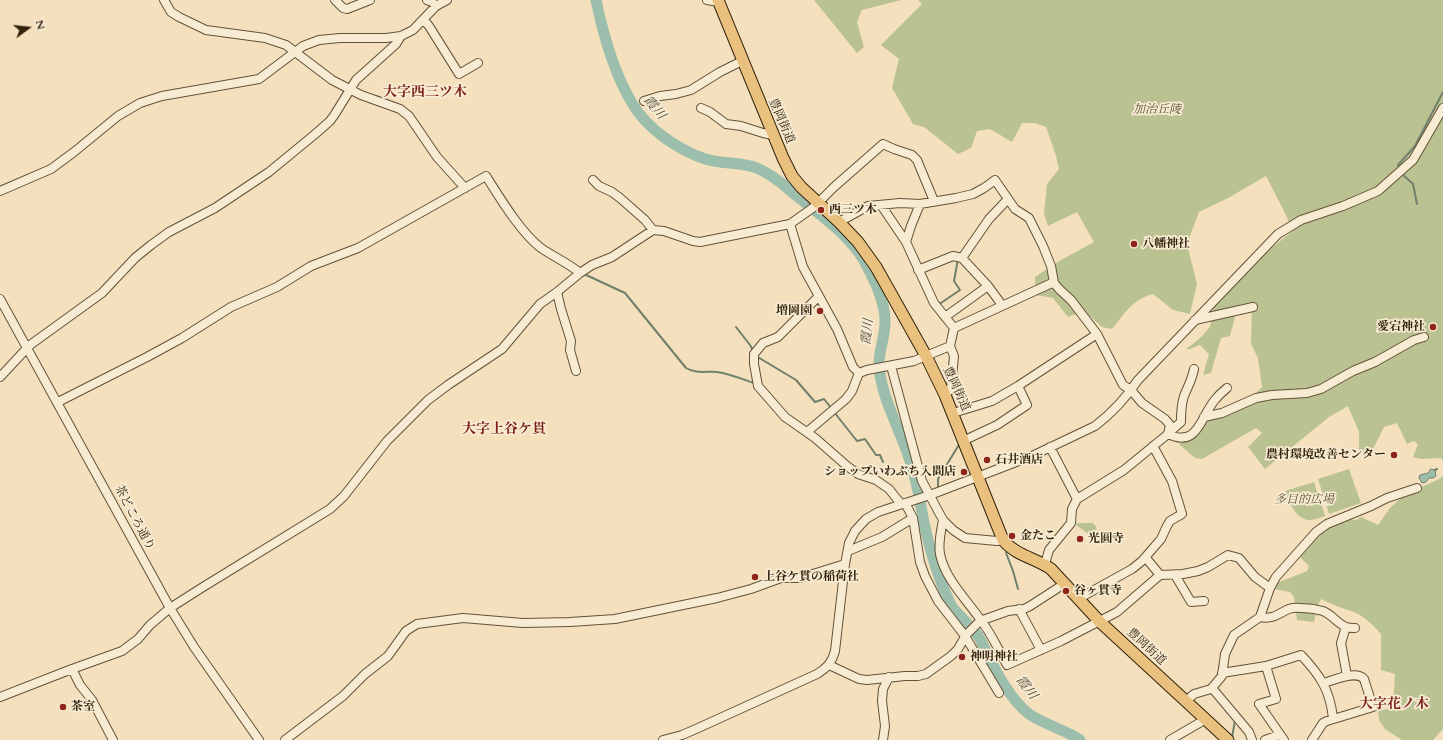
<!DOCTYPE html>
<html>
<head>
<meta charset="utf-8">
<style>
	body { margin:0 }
	#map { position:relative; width:1443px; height:740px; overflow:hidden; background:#f4e0bc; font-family:Cardo,serif }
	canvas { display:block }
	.north { position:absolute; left:8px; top:8px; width:40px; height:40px; -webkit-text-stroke:3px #f8ebd3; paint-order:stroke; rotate:75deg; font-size:11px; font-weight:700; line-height:16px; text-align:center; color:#31220c }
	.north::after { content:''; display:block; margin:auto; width:14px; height:18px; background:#31220c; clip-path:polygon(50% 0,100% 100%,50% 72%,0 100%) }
</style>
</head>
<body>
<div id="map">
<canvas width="1443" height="740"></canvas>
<div class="north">N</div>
</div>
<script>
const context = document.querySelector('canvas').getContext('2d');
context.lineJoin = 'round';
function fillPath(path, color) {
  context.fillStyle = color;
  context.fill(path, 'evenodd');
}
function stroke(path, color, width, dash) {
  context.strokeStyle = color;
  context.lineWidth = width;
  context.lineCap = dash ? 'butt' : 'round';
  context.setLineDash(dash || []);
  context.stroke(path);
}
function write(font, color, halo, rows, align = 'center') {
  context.font = font + ' Cardo,"Noto Serif JP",serif';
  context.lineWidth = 3.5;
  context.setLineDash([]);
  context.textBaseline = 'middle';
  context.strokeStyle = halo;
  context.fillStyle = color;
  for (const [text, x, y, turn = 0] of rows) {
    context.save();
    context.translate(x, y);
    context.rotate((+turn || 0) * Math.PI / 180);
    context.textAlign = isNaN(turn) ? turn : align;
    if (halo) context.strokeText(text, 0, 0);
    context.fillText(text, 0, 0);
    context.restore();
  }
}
const green = new Path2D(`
	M814,0H901L862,10L857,22L864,47L857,53Z
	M918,0H1443V461L1441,458L1421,459L1413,457L1418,444L1414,441L1407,444L1397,423L1384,427L1370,455L1359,452V432L1348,406L1329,417L1265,469L1248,447L1262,433L1256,428L1202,459L1195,458L1179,444L1196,436L1203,423L1240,410L1262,387L1258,358L1251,344L1252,302L1238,305L1230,336L1221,338L1211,373L1203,375L1209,354L1200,345L1190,349H1186C1194,343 1205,335 1210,326C1213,319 1211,311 1215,305C1234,280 1268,250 1293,231L1284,211L1266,176L1228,198L1199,212L1187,244L1197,284L1190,314L1173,310L1153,294C1133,299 1124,314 1112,329L1102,327L1084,311L1068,317L1053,298L1036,295L1035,277L1061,260L1094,242L1077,212L1048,226L1044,214L1047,184L1059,169L1056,156L1046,127L1035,123H1022L1012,142L990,129L977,131L971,148L958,154L924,127L913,124L892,88L899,59L881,45L922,4Z
	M1349,469L1361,503L1329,514L1318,479Z
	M1443,476V729L1433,740H1402L1385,729L1379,720L1378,711L1393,708L1395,674L1381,670V634C1374,626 1364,616 1354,612C1343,608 1332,605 1321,599L1317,607L1314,622L1297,620L1294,597L1290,592L1274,589L1277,583L1307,571L1309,566L1300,557L1321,530L1347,519L1356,520L1361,517L1378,525L1390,508L1404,495L1439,479Z
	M1314,482L1325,516C1321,517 1317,519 1312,520C1297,522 1289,502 1285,491Z
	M1077,523H1093L1097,528L1091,536L1076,525Z`);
const water = new Path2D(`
	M1431,469L1435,470L1436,476L1433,478H1429L1426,482L1422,483L1419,478L1420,475L1428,473Z`);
const stream = new Path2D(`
	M376,96C401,105 409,107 423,130
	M1399,168L1398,165L1415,146L1443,92
	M1402,174L1413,184L1417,204
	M584,274L625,293L686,368C696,374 706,371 717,372C730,374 742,379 754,383
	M938,305L960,290L954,281L958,259
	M736,327L750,345L754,352
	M756,356L796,380L815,402L824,399L832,409
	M834,412L857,441L865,439L876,455H880L883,462
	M1435,470L1437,469
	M938,487V479L960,443
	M1006,553L1013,571L1018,589
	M1232,738L1235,720`);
const river = new Path2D(`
	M596,0C603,34 614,73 632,103C647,129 677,149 705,159C721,164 738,162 754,167C763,170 772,176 780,182C810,209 850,231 868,268C876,284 884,301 885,319C886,338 876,354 880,375C885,405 901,432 910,461C917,481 920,502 924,523C930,550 938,578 950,603C956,616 972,624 980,639C992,663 1007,697 1029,714C1045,725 1064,729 1080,740`);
const minor = new Path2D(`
	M164,0L171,12L179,17L206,30L265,38L286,45L332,80L361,95L400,109L409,116L437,157L465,188
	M335,0L343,8L347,9L370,0
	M427,0L432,2L436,6
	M707,0L719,2
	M424,20L429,26L459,74L478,63
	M644,101L660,96L676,94L691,90L720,72L742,61
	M701,108L710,112L726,124L741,126L763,133L773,135
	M593,180L599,186L612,192L620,198L645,220L653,230
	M0,191L51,169L74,152L118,116L140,103L162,96L259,79L303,46L319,40L340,38H386L401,36L413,30L436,6L447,0
	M920,204L911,226L906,242L934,303L954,328
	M881,205L906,242
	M839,222L868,206L900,203L920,204L956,198L973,194L984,188L995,180L1015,209L1029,218L1043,246L1051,266L1054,283L1059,289L1071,300L1097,334L1123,385L1131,390L1142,403L1165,419L1170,425L1168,434L1124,470L1077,499L1072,509L1071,523L1049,550L1045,564
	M790,224L803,267L837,329L853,367L859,373
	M962,258L989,219L1008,199
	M918,270L953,256L962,258L988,286L1002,305
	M557,292L561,309L571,341L570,350L576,371
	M819,296L778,337L763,343L754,354V364L758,386L785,417L815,438L847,466L858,474L876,480L889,489L901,504
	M0,299L170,608L194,647L259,740
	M945,317L988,286
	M1195,320L1253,307
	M954,328L1052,283L1053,281
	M891,366L922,481L943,520L953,530L965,538L997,541L1003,540
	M859,373L867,370L914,361L950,346
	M0,377L30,345L102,293L135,258L151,245L169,232L215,208L269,172L314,135L330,121L335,114L356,80L396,44L401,36
	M945,395L951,389L954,356L950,346L954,328
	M58,402L147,357L182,338L231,307L277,287L311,266L358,248L486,176C500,198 521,233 541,248C554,257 568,263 580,273
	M953,413L992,401L1018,386L1097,334
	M1204,417L1222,413L1256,398L1272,395L1307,393L1321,389L1353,371L1375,362L1414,340L1424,337
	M1170,430L1173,429L1181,422C1181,413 1181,405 1184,396C1188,386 1192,380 1194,369
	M807,432L846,399L852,391L859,373
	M1168,434C1197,448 1200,419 1214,401C1217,397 1222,392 1227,388
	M965,440L997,425L1027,405L1018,386
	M1050,447L1077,499
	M905,503L913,518L920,562L925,576L938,601L965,636L999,693
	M943,520C941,531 938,543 940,554C945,579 966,599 980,619C991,633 998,649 1007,665L1061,641L1117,612L1160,575L1183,574L1198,571L1208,567L1228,555L1239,558L1255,577L1270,588
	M848,551L882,537L913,518
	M1146,558L1160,575
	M1175,575L1191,602L1204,601
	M1078,599L1132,569L1142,561L1161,539L1167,526L1170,521L1182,514L1172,481L1153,446
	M1019,609L1041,650
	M1260,617C1280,621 1283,605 1301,608C1308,608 1316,609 1323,611C1331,614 1337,623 1346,627C1349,628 1352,628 1355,628
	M1346,627L1341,643L1347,676
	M829,665L859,679L867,680L905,676H918L926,674L951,656L958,649L966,635L980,621L1008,611L1024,609L1030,606L1064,584
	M1266,666L1276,699L1259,704L1284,740
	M72,669L80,685L92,700L113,740
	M1222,673L1266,666L1301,655C1320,675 1330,690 1333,718
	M1212,688L1249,732L1252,740
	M0,697L72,669L122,651L138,639L150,625L170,608L203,587L330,509L344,496L387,441L428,400L448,385L502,349L540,304L557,292L580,273L592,265L612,257L653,230L664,231L693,241L700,242L790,224L814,207L834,187L883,144L894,149L912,155L917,160L934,201
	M1186,701L1194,694L1211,689L1222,676L1225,654L1234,635L1260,617L1270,588L1276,577L1316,532L1327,524L1371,506L1387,498L1417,488
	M285,740L343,696L365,674L388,656L406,631L417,624L463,618L523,623L570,622L615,619L717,598L751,589L781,578H800L845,564
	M663,740L682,735L696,729L817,674C827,668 832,662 835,651L845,564L849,543L855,531L866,519L878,512L930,495L1032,456L1095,426C1112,413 1126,398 1138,380L1278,234L1301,220L1343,206L1378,191L1413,160L1443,108
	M883,740L885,726L882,701L883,689L889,677
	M1170,740L1206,719
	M1265,740L1279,735
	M1312,740L1323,723L1327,721L1373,707L1364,679C1356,670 1334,680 1324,683`);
const major = new Path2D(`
	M718,0L783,158L792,176L801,187L839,222L858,242L876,267L926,356L945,395L1003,540C1016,556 1036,558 1051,569L1099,621L1228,740`);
const markers = [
	[821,210,4,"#8f2418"],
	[1134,244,4,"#8f2418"],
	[820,311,4,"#8f2418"],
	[1433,327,4,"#8f2418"],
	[1394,455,4,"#8f2418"],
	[987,460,4,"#8f2418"],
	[964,472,4,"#8f2418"],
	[1012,536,4,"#8f2418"],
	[1080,539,4,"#8f2418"],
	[755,577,4,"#8f2418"],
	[1066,591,4,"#8f2418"],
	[962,657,4,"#8f2418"],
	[63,707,4,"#8f2418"]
];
const parkNames = [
	["加治丘陵",1157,110],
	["多目的広場",1304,500]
];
const streetNames = [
	["豊岡街道",781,121,67],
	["豊岡街道",956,389,65],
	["茶どころ通り",134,518,62],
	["豊岡街道",1146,647,43]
];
const poiNames = [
	["西三ツ木",829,210],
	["八幡神社",1142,244],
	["増岡園",812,311,"right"],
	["愛宕神社",1425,327,"right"],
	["農村環境改善センター",1386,455,"right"],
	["石井酒店",995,460],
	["ショップいわぶち入間店",956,472,"right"],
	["金たこ",1020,536],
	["光圓寺",1088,539],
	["上谷ケ貫の稲荷社",763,577],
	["谷ヶ貫寺",1074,591],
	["神明神社",970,657],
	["茶室",71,707]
];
const waterNames = [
	["霞川",654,108,50],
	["霞川",868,332,-83],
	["霞川",1026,688,53]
];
const quarterNames = [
	["大字西三ツ木",425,93],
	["大字上谷ケ貫",504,430],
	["大字花ノ木",1394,705]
];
fillPath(green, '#bbc291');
fillPath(water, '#9cbeac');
stroke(water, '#71806c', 1);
stroke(stream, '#71806c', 2);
stroke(river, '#9cbeac', 11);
stroke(minor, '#625238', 10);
stroke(major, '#31220c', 13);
stroke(minor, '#f8ebd3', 8);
stroke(major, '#eac07e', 11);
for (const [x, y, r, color] of markers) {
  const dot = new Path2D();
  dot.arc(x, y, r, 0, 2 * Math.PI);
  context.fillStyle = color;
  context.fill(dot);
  stroke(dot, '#f8ebd3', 1.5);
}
write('italic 12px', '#5a5234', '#f8ebd3', parkNames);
write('12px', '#31220c', '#f8ebd3', streetNames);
write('bold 12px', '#31220c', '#f8ebd3', poiNames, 'left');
write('italic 13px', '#51513c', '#f8ebd3', waterNames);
write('bold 14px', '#7a1f14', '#f8ebd3', quarterNames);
</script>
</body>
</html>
